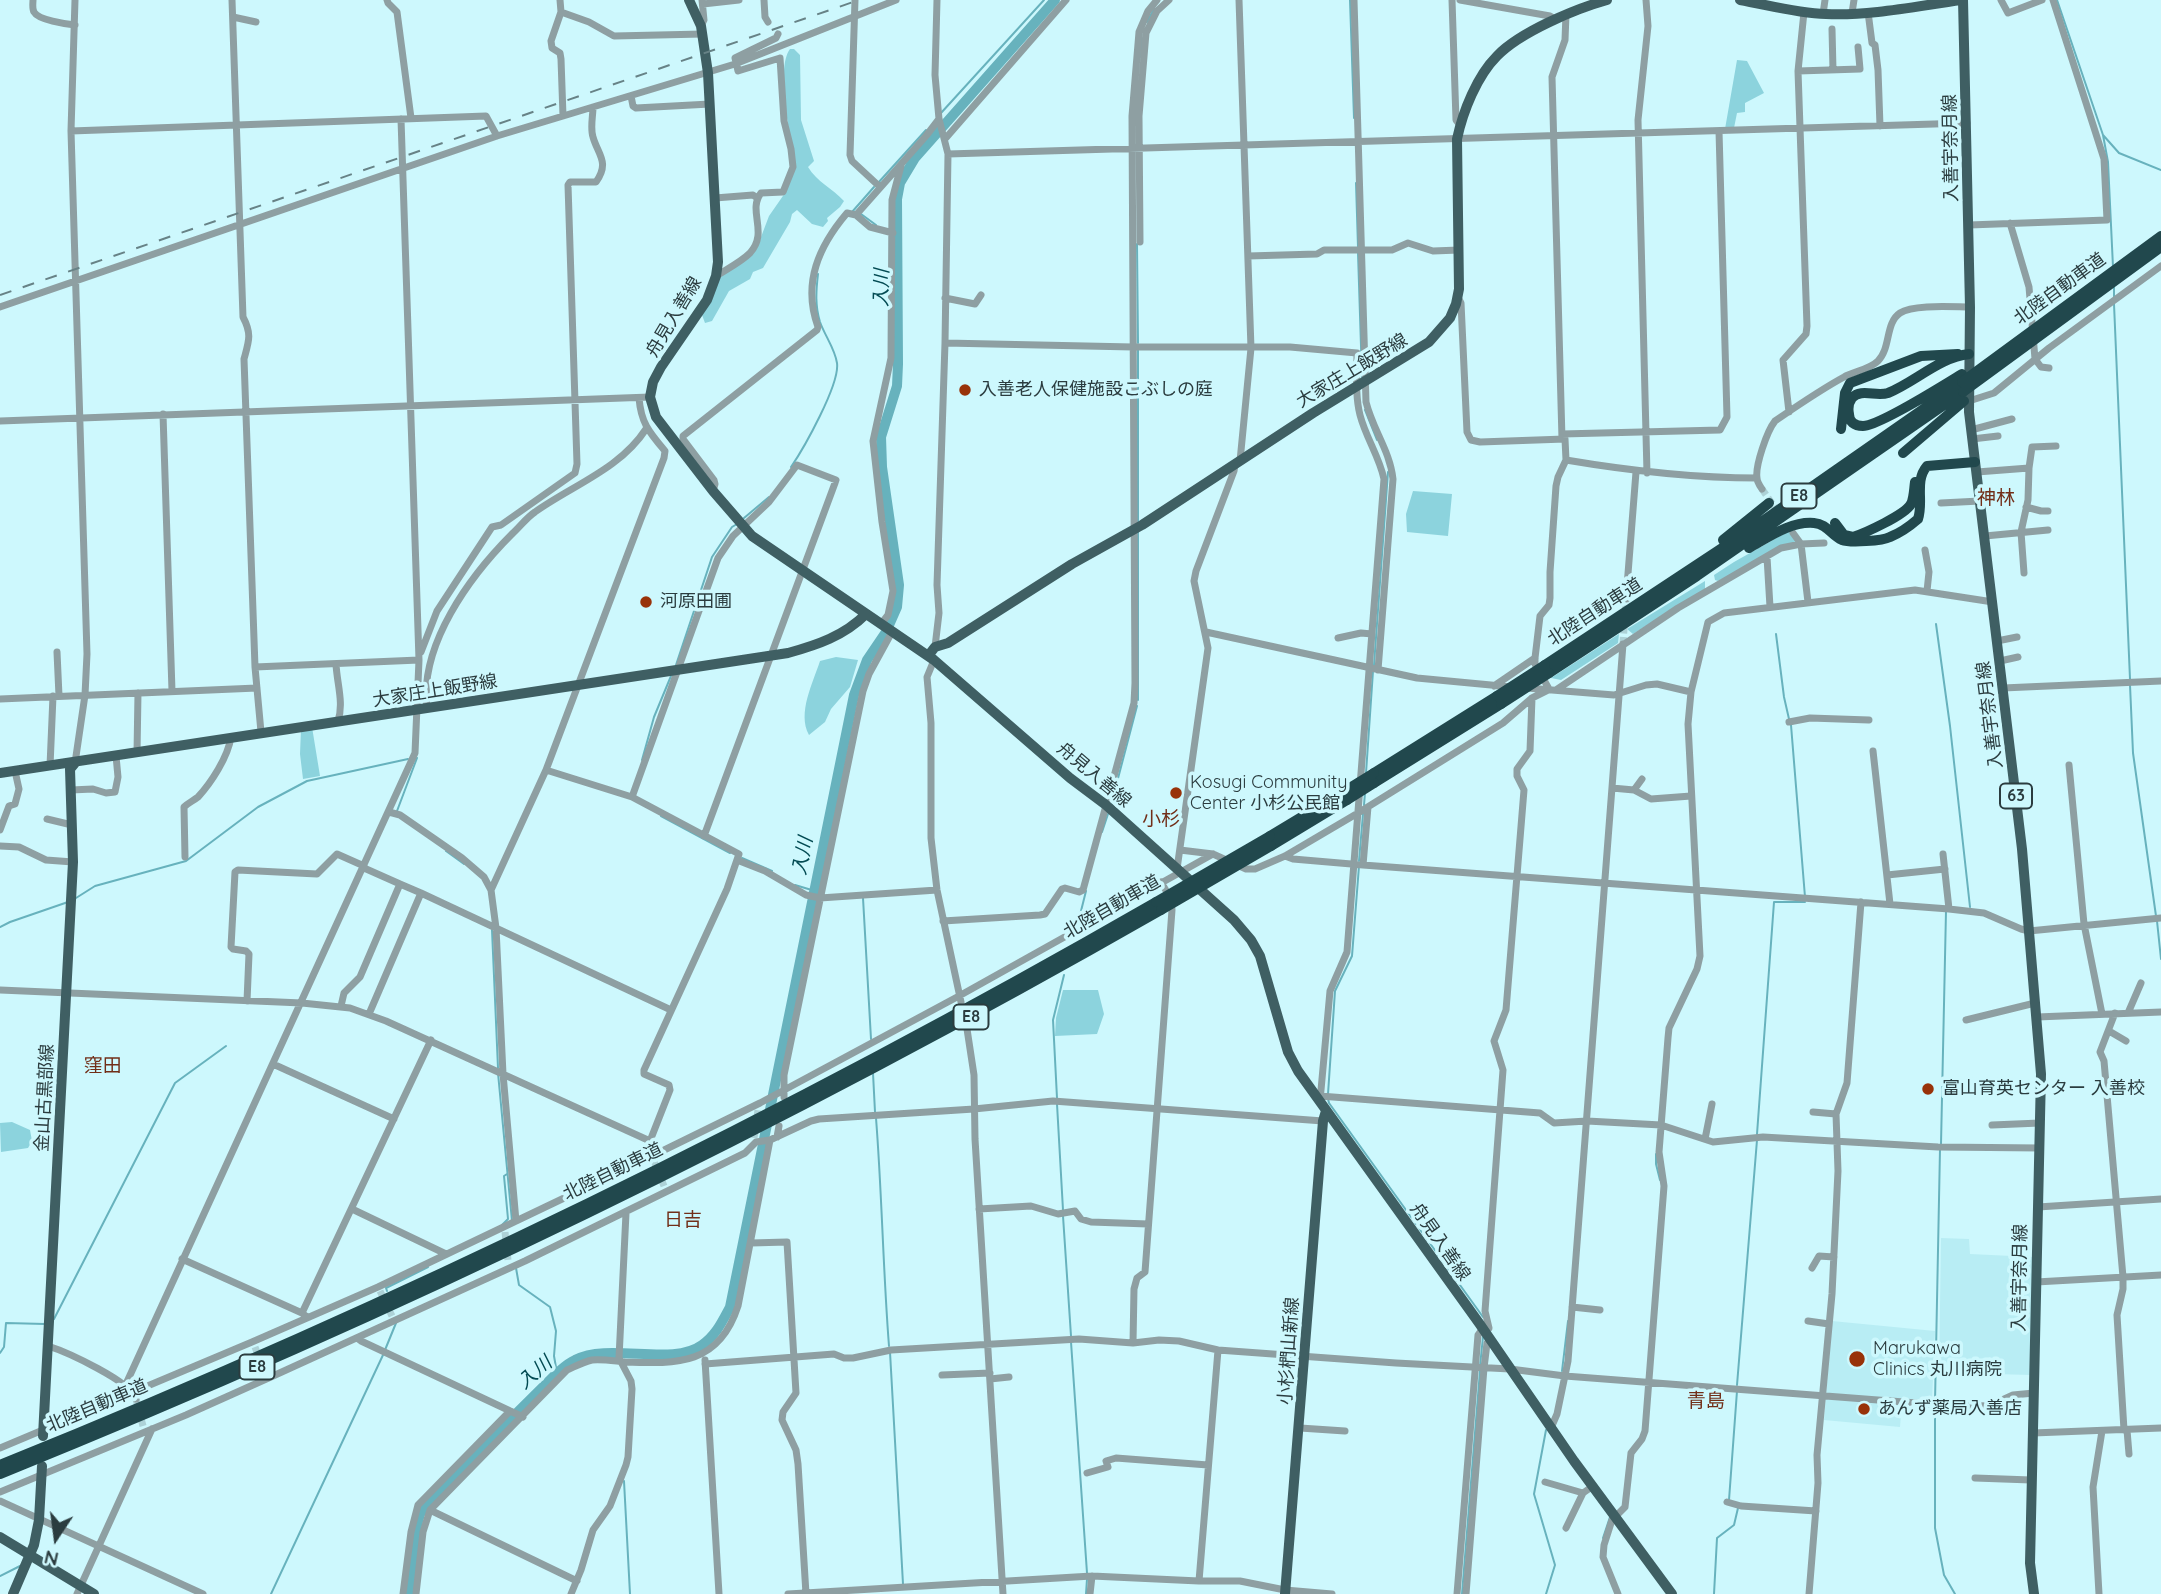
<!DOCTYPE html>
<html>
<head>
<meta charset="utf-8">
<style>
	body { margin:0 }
	#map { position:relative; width:2161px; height:1594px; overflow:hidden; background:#cdf8fd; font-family:Quicksand,sans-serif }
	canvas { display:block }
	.north { position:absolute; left:21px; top:1503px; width:70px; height:70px; -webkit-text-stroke:5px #cdf8fd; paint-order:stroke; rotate:193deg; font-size:19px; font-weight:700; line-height:28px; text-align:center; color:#2b3c3f }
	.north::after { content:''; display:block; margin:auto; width:24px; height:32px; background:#2b3c3f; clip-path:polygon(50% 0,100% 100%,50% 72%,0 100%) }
</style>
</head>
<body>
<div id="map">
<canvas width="2161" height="1594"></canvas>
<div class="north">N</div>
</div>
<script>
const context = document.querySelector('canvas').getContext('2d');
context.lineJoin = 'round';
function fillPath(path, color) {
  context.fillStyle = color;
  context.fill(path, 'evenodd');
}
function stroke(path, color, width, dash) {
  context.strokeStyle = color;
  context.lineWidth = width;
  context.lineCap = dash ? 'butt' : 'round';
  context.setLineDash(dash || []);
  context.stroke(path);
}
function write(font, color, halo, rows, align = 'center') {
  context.font = font + ' Quicksand,"Noto Sans JP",sans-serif';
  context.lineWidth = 7;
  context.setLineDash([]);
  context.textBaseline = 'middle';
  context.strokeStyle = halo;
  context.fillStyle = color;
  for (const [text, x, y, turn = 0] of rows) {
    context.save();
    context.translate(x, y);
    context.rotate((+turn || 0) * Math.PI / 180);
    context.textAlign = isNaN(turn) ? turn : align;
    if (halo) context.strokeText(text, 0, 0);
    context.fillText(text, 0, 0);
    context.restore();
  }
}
const built = new Path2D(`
	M1941,1238L1969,1239L1970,1254L2033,1257L2031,1375L1993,1374V1378L1939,1376Z
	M1832,1321L1935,1331L1932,1401L1902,1400L1900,1427L1824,1420Z`);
const green = new Path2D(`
	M790,49H794L800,55L801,120L814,161L808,167C817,182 832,188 844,201L840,207L827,218L828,221L823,227L812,224L797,210L792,214L790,222L763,268L753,272L750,279L729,291L712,321L705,323L702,315L704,311L722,274L758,245L769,216L785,193L796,167C791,141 775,69 790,49Z
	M1737,60L1747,61L1764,93L1745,103V112L1737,113L1734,128L1725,129Z
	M1413,491L1452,494L1448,536L1407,532L1406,514Z
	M1789,531L1796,540L1794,543L1718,581L1715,580L1714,575L1734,562Z
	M1705,581V589L1633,634L1627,629Z
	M1619,634L1618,643L1561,680L1551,678Z
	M836,657L858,660L850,687L831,709L825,722L809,735C797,713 813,683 820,661Z
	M312,727L320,776L303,779L300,754L301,729Z
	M1063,990H1098L1104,1014L1097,1034L1055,1036L1056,1018Z
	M12,1122L30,1130L32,1141L28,1148L1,1152L0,1123Z`);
const stream = new Path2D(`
	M1350,0L1354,118
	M2057,0L2103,135L2119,153L2161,170
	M1147,22L1154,9
	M1141,57L1142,38
	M941,113L1044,0
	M2103,135L2108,162L2113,267
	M878,183L926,130
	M1356,183L1358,247
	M852,212L874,187
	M861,214L876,225
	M1137,244L1138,343
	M1358,253L1362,377
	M2114,286V298
	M2114,304L2130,679
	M1138,349V522
	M1365,410L1377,440
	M791,467C804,448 840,384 837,363C835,349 825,336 820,322C815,306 816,291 818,274
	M744,518L769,497
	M1936,624L1950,726L1970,907
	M1776,634L1784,697L1789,719
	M676,665L712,557L732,527L737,524
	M1374,665L1388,472
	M2130,685L2133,753L2156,916
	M1138,700V531
	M1791,725L1805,897
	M642,760L654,717L671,676
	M1366,773L1373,671
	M1111,805L1137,706
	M1364,805L1365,793
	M397,811L417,758
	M661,816L730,853
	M1102,832L1108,814
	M446,851L464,864
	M742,858L772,871
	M1359,861L1363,814
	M795,885L815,891
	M76,898L95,886L186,861L258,807L307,781L408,759
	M863,898L871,1039
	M2157,921L2161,959
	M0,927L10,922L68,902
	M1077,927L1086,891
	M492,930L498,1068
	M498,1073L512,1221
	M873,1073L875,1112
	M1328,1094L1335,991L1352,956L1359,866
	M1057,1098L1053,1020L1064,975
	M1328,1099L1329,1103L1483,1317
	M1057,1104L1063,1210
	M876,1118C882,1194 883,1270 889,1346
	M1757,1134L1774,902H1805
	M1941,1144L1946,911
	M1656,1154V1164L1660,1180
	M1063,1216L1071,1336
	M502,1225L508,1219L504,1176L507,1174
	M516,1268L519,1285L550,1307L556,1331L554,1356L557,1373
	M387,1291L386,1288L428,1267
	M54,1319L175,1083L226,1046
	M1071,1342L1087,1573
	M385,1350L396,1323
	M890,1352L903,1584
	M0,1353L4,1347L6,1323L45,1324
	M1480,1366L1483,1337
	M1562,1371L1568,1321
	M1737,1385L1757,1140
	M1935,1402L1940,1149
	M1935,1408V1528L1944,1575L1955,1594
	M1546,1430L1534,1494L1555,1565L1546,1594
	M624,1481L630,1594
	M1729,1500L1737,1391
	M1603,1538L1610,1517
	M0,1576L20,1566
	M271,1594L383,1355
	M1086,1594L1087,1579
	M1462,1594L1480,1371
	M1714,1594L1717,1538L1734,1525L1738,1508`);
const river = new Path2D(`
	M409,1594L416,1529L420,1514L430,1499L557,1373C563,1368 568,1363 575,1360C610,1342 672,1367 702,1345C716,1335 722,1322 730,1307L854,695L867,660L886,632L897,607L899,585L882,467L881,437L897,386L898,364L897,199L900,183L915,158L1055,0`);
const minorTunnel = new Path2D(`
	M1762,489L1780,515
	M1623,644L1626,599
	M754,1138L758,1110
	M654,1161L664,1186
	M505,1232L508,1260
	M380,1291L392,1316
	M255,1347L265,1373
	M136,1399L143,1426`);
const minor = new Path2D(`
	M33,0C33,3 32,9 34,12C38,20 66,24 75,25
	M232,0L243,317C252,334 249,341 244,359L255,667L261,732
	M387,0L388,3L397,12L411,118
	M560,0L561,12L551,41L552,48L560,53L561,59L563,116
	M764,0L765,17L768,22
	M855,0L850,155L852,161L880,187
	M1239,0L1251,348L1240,461
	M1354,0L1366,402C1373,430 1390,451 1393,479L1378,670
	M1452,0L1456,120L1460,125
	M1460,0L1550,16L1555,19
	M1646,0L1648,26L1638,120L1647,473
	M2001,0L2008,13L2042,0
	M703,4L739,0
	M561,12L589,22L614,36L703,34
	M1868,12L1872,43L1875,45L1878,70L1880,126
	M1852,13L1854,0
	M1823,14L1825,0
	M233,17L256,22
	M701,26L704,20L702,0
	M1832,29L1833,70
	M1798,71L1860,69L1858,47
	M631,96L633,106L636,108L710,104
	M71,131L486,116L497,136
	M945,139L1066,0
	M948,154L1967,123
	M715,198L753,195L757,198
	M856,215L870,227L893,233
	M2010,223L2029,287L2035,359L2041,367L2049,368
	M1969,225L2107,220L2104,159L2053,0
	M1140,242L1139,116L1146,33L1157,11L1169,0
	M1248,256L1317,254L1324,250H1392L1408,243L1433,251L1459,250
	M716,276C727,269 741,262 750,253C769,232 747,211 761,193L783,192L793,167L791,149L784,121L780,58L738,71L735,58L776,38L778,34
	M1458,297L1461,303L1467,432L1471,440L1480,442L1565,439L1566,460L1558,477L1556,486L1550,572V598L1549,605L1540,616L1535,658V664L1549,689
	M945,298L975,304L981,295
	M0,307L497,136L735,64L896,0
	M945,343L1133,347H1290L1357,353C1357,374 1355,395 1360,415C1366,438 1379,456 1384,479L1347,952L1330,991L1320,1101
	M1969,401L1994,393L2049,348L2161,266
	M1789,412L1783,360L1806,334L1807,326L1798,71L1804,12
	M163,414L172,691
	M0,421L650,397
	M1971,430L2012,419
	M1562,434L1720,430L1727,417L1719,131
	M1562,439L1552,77L1565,40L1566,14
	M1972,439L1998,436
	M1566,460C1631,471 1690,478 1757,478
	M2029,468L2032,447L2056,446
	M1977,472L2029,468L2028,500L2021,532L2024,573
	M1762,489C1760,486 1757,482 1757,478C1755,466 1767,431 1775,421C1797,406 1820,390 1844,377C1854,371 1869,370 1878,361C1891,348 1885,323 1900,313C1913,304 1954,307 1970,307
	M713,491L715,484L714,480L683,439V436L817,330L818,327C802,283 819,246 847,213L856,215L926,136L939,119
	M1941,503L1980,501
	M2026,507L2041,511H2048
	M1793,533L1801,544L1808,602
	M1985,536L2048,530
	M1925,550L1929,572L1927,591
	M1767,557L1770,607
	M1626,599L1636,472
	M881,624L888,615L893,591L882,522L873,441L891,358L892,200L901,166
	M1206,632L1417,678L1512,687
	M1338,638L1361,633L1372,634
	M1997,641L2017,637
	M935,647L939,613L937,585L945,343L948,154L939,119L935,75L937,0
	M57,652L59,696
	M421,652L437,611L492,527L501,525L575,473L577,464L568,185L570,182H596C610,162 598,155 593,137C590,128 593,116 593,107
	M934,660L927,677L931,723V838L937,890L961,1002
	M2000,661L2018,657
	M336,664C337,684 344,703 338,721
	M255,667L419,660
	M1494,686L1535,658
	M1527,688L1614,695L1646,685L1657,684L1691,692
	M2003,688L2161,681
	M1556,690L1678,608L1781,548L1801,544L1824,543
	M0,699L257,688
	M427,708C419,645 470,576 512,534C520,527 526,518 535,512C573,485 620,469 646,429
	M1789,722L1810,718L1869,720
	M1873,751L1890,904
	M137,753L138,693
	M75,763L85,695L87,654L71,131L75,0
	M2069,765L2084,924L2102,1014
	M50,766L53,696
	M1612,788L1634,790L1642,779
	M71,790L93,789L106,793L115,792L118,777L116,756
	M1634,790L1651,799L1691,796
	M632,797L546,770L664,458L665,451C649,432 641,423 639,398
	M389,812L400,815L462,858L484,877L491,890L496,928L503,1074L516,1221
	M47,819L72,825
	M0,830L9,806L15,804L19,789L15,771
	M0,846L19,847L46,860L73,862
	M1180,850L1213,854L1246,869H1255L1285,856L1358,813L1503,723L1532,698L1548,690
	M1943,854L1949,909
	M1285,856L1293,859L1363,865L1949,909L1984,913L2021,929L2029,931L2161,918
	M185,857L184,807C188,803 193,801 198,797C211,783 228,757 231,737
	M737,860L765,871L806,895L820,898L937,890
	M1363,865L1368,807
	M1177,869L1208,648L1194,581L1196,571L1234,471L1235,464
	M1887,875L1945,869
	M491,890L546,770
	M421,893L671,1010
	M943,921L1040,915L1045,914L1062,889L1065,888L1079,892L1083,890L1134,703L1135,683L1132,116L1139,32L1148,11L1157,0
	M0,990L302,1003L350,1008L386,1021L650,1141L656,1154
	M247,1001L249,954L246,951L233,949L231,947L235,872L238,870L317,874L337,854L364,866
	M341,1006L344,993L360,977L400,884L364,868
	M2115,1013L2100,1052L2104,1061L2123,1277V1289L2117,1315L2124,1430
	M2128,1013L2141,983
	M369,1014L421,893L400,884
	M2037,1017L2161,1012
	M1966,1020L2035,1003
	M967,1029L974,1075L975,1139L1003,1594
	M2109,1031L2126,1041
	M273,1064L394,1119
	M1320,1096L1540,1113L1554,1123L1587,1121L1661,1125L1713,1142L1763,1137L1938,1147L2040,1148
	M784,1097V1075L863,691L869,674L892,632
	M1813,1112L1836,1114
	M1992,1125L2040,1123
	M777,1137L779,1126
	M1705,1139L1712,1104
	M650,1141L670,1090L669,1085L644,1074V1070L727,889L739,854L632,797L718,558L733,536L769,502L797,465L836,480L835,483L704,836
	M2038,1207L2161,1199
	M352,1209L446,1254
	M979,1209L1031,1206L1058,1214L1075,1211L1081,1219L1091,1222L1148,1224
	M751,1243L787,1242L796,1393L783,1412L782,1420L796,1450L798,1464L806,1594
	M182,1259L302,1313
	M1812,1268L1819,1256L1834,1257
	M2036,1282L2161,1275
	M1572,1307L1600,1310
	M307,1317L302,1313L431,1040
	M1808,1321L1829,1324
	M357,1338L361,1341L523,1417
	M1133,1343L1134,1289L1137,1278L1145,1272L1172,910L1171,899L1161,882
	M48,1346C67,1352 132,1382 136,1399
	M705,1360L719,1594
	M705,1364L834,1354L844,1358H853L891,1350L1079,1339L1133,1343L1159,1340L1179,1341L1218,1350L1396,1363L1510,1369L1565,1376L1930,1404L1989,1406L2013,1395L2034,1393
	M942,1375L990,1373
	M990,1379L1009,1377
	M120,1397L415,753L419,660L401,119
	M1300,1428L1345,1431
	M1551,1428L1557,1414L1568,1361L1623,644
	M2127,1430L2129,1454
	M2033,1433L2161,1428
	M0,1448L252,1342L378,1287L652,1156L760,1103L959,996L1213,854
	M1087,1473L1108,1467L1106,1461L1116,1458L1208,1465
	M1975,1478L2031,1480
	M1545,1482L1583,1493L1593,1486
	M0,1492L186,1415L273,1376L525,1261L745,1153L756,1142L770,1140
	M0,1501L203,1594
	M1727,1502L1741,1506L1816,1511
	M430,1510L577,1581
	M1566,1528L1583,1493
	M1199,1581L1218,1350
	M77,1594L152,1429
	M403,1594L411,1532L418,1505L510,1411
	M416,1594L423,1532L430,1510L567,1370C576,1366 583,1362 592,1360C603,1359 614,1361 625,1362C678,1364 719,1365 738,1306L770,1140L811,1121L819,1119L974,1109L1053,1101L1323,1121
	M571,1594L581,1570L593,1530L610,1506L626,1465L628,1457L632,1389L631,1381L619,1358L626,1213
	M788,1594L1092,1576L1199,1581H1240L1285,1590L1332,1594
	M1090,1594L1092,1576
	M1457,1594L1478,1335L1483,1328H1489L1485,1311L1503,1070L1494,1041L1506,1010L1524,790L1517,776V769L1530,751L1532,698
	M1466,1594L1484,1368L1487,1343L1490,1339
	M1618,1594L1603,1557L1604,1545L1612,1520L1625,1507L1631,1453L1642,1439L1645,1431L1664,1186L1659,1152L1668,1038L1669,1028L1697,969L1700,956L1688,724L1691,692L1708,622L1724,613L1915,590L1993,602
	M1809,1594L1818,1483L1817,1455L1832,1294L1838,1171L1836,1114L1847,1083L1861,902
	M2099,1594L2093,1487L2102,1431`);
const major = new Path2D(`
	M689,0L701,26L708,73L718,262L716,276L707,300L661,367L653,382L650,397L656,417L713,491L752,536L934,660L1070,778L1106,805L1234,920L1251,940L1260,956L1288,1052L1298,1071L1479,1323L1574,1461L1672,1594
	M1740,0C1768,5 1797,13 1826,14C1871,16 1917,6 1961,0
	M1963,0L1970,307L1969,412L2022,849L2041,1074L2030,1563L2034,1594
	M928,656L935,647L948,643L1072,564L1142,525L1313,413L1429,342L1450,318L1456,304L1459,289L1457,139C1463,111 1477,76 1497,56C1520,32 1575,9 1607,0
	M0,773L788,653C817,645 844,636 866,614
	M43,1436L73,862L70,769L75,763
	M0,1537L94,1594
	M13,1594L34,1545L39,1520L42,1466
	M1285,1594C1299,1437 1310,1279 1323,1121L1326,1111`);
const highway = new Path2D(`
	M1962,374C1944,385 1879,426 1863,426C1854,426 1849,422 1849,414C1848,409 1849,402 1852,398C1861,388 1876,397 1888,393C1915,382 1940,357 1969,354
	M1841,429L1845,393L1850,383L1921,356L1958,354
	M1903,453L1964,401
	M1835,523L1844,535L1853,537C1865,533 1905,515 1911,504C1914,498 1914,489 1915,482
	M1723,540L1769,503
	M1749,548C1769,537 1791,521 1814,523C1827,524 1831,535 1842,540C1850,543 1882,541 1890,537C1900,533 1910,526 1918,519C1924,502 1914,481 1927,466L1975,462
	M1545,665L1751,529L1962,382
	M1549,673L1697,576L1963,392
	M1374,773L1497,696
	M1374,783L1501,704
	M1270,836L1348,789
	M1271,846L1347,800
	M0,1465C398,1304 784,1116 1156,902
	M0,1474C400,1313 787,1124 1161,910`);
const rail = new Path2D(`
	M0,295L859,0`);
const highwayBridge = new Path2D(`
	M1962,382L2161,236
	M1963,392L2161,247
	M1497,696L1545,665
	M1501,704L1549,673
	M1348,789L1374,773
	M1347,800L1374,783
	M1156,902L1270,836
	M1161,910L1271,846`);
const markers = [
	[965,390,7,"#983209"],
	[646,602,7,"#983209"],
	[1176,793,7,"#983209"],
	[1928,1089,7,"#983209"],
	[1857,1359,9,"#983209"],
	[1864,1409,7,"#983209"]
];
const shields = [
	[1799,496,35],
	[2016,796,32],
	[971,1017,35],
	[257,1367,35]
];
const shieldNames = [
	["E8",1799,496],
	["63",2016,796],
	["E8",971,1017],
	["E8",257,1367]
];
const streetNames = [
	["入善宇奈月線",1951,148,-91],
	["北陸自動車道",2060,289,-36],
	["舟見入善線",674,317,-59],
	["大家庄上飯野線",1352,371,-31],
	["北陸自動車道",1595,612,-33],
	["大家庄上飯野線",435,691,-9],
	["入善宇奈月線",1990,715,-97],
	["舟見入善線",1094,775,40],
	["北陸自動車道",1112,907,-30],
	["金山古黒部線",45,1098,-87],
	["北陸自動車道",613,1172,-26],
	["舟見入善線",1440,1242,55],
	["入善宇奈月線",2020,1278,-89],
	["小杉椚山新線",1289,1351,-86],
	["北陸自動車道",97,1406,-23]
];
const poiNames = [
	["入善老人保健施設こぶしの庭",979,390],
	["河原田圃",660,602],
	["Kosugi Community",1190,783],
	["Center 小杉公民館",1190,804],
	["富山育英センター 入善校",1942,1089],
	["Marukawa",1873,1349],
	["Clinics 丸川病院",1873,1370],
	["あんず薬局入善店",1878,1409]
];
const waterNames = [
	["入川",882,288,-89],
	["入川",803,856,-79],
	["入川",535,1373,-41]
];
const neighbourhoodNames = [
	["神林",1996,498],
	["小杉",1161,819],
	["窪田",103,1066],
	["日吉",683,1220],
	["青島",1706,1401]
];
fillPath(built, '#b8edf4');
fillPath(green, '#8cd3dd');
stroke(stream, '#67b2bd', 2);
stroke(river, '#67b2bd', 10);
stroke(minorTunnel, '#add2d7', 7, [7, 3.5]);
stroke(minor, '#8e9fa2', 7);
stroke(major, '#3f5f63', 10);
stroke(highway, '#21484d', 10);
stroke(rail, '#678286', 2, [12, 12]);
stroke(highwayBridge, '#21484d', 10);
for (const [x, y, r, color] of markers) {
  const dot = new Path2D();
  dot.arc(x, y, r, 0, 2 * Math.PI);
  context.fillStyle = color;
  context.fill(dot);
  stroke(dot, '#cdf8fd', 2.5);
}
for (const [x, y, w] of shields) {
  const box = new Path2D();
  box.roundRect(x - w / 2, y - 12.5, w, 25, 5);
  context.fillStyle = '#cdf8fd';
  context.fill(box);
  stroke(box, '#2b3c3f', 2);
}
write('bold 16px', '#2b3c3f', null, shieldNames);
write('18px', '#2b3c3f', '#cdf8fd', streetNames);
write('18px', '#2b3c3f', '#cdf8fd', poiNames, 'left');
write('italic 19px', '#034b53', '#cdf8fd', waterNames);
write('19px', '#712e18', '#cdf8fd', neighbourhoodNames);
</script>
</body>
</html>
